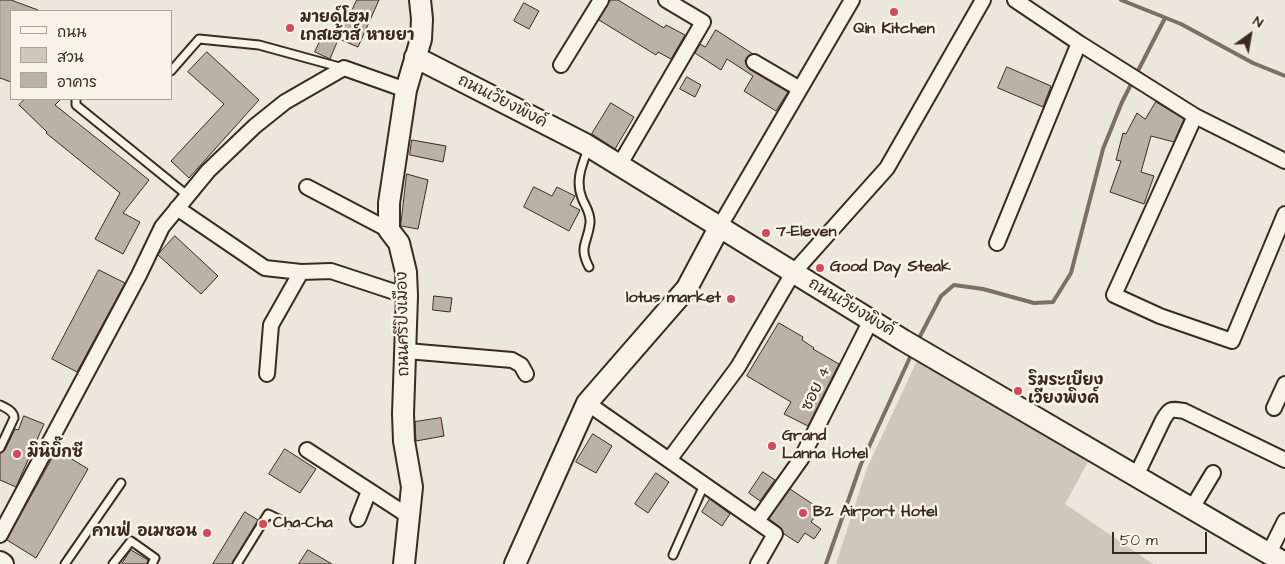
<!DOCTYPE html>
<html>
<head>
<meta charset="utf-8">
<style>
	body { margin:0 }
	#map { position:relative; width:1285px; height:564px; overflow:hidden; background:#ece7dc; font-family:"Architects Daughter","Playpen Sans Thai",sans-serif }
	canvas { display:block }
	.legend { position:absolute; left:10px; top:10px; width:162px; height:90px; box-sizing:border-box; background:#f7f3e8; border:1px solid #aca397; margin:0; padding:6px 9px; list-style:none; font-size:15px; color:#3b2a1e }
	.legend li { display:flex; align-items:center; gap:10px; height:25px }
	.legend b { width:25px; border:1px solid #aca397 }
	.north { position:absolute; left:1225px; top:10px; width:50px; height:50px; -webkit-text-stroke:4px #f7f3e8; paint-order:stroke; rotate:32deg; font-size:14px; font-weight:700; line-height:20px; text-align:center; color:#3b2a1e }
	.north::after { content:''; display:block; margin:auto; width:18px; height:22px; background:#3b2a1e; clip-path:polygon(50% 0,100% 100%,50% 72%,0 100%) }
	.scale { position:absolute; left:1112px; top:532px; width:95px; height:22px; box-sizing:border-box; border:2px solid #3b2a1e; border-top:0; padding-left:6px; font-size:15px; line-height:18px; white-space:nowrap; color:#3b2a1e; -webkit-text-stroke:4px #f7f3e8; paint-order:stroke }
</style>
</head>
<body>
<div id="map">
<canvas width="1285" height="564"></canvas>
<ul class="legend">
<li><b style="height:6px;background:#f7f3e8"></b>ถนน</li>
<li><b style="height:14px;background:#cec8bc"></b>สวน</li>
<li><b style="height:14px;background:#bab2a7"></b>อาคาร</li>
</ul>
<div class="north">N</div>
<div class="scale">50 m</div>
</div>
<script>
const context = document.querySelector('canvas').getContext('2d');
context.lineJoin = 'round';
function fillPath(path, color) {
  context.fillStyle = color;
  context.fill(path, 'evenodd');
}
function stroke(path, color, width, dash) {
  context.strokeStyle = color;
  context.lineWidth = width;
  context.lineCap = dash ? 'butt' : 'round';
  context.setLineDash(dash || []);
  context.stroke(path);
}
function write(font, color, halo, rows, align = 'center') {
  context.font = font + ' "Architects Daughter","Playpen Sans Thai",sans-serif';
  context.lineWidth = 5;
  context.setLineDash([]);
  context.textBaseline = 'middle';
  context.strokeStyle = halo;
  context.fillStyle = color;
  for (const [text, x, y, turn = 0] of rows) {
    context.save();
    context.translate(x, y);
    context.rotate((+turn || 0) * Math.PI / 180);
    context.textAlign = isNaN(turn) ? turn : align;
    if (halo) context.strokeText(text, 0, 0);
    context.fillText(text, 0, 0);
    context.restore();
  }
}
const green = new Path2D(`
	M917,361L1089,460L1065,504L1153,564H836L867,468Z`);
const stream = new Path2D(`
	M1121,0L1181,24L1253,63L1285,76
	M917,342L941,296L954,285L983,289L1034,303L1053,302L1071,273L1103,149L1122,102L1165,18
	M826,564L861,464L912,353`);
const building = new Path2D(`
	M0,0H11L38,10V11H11V82L0,78Z
	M357,0H379L358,47L339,39Z
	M611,0H618L664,28L666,25L685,35L671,59L658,52L656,55L599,20Z
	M524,3L539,11L529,29L514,21Z
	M326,29L340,35L330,59L315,52Z
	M716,30L753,54L747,57L745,61L749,69L788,92L776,111L744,91L753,76L727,59L721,70L695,53L700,44L705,47Z
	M207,52L259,100L189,178L171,161L224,104L188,72Z
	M1007,67L1051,86L1043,107L998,88Z
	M687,77L701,85L695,97L680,89Z
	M25,99H61L55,105L149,180L123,213L140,222L123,254L95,239L120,193L46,133L47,132L19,105Z
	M1156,102L1184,119L1174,142L1151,136L1141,172L1154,176L1144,204L1110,192L1121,161L1116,160L1123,133L1126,134L1137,113L1145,119Z
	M611,103L634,117L615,149L592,134Z
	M412,140L446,146L443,162L410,155Z
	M407,174L428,180L418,229L401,226Z
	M534,187L552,196L557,187L575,196L570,205L580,210L569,231L524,207Z
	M175,236L218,276L201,294L158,255Z
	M99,270L125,283L77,372L52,359Z
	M434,296L452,298L450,312L433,310Z
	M779,323L803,337L802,340L814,348L813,349L839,364L808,426L784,414L791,402L747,376Z
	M24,416L44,424L16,487L0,480V453L5,450L15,429L18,430Z
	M441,418L444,436L416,441L415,422Z
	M593,434L612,446L596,473L576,462Z
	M285,449L316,469L300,493L269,474Z
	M57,450L88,469L36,558L7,540Z
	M763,472L775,480L760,501L749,493Z
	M656,473L669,482L648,513L635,504Z
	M790,489L820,509L811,522L821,529L814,539L805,533L798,543L784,534L780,527L769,519Z
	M710,499L730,514L722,526L702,512Z
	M245,512L258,520L232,564H213Z
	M131,550L148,560L147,564H122Z
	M308,550L332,564H299Z`);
const lane = new Path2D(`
	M171,71L199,39L259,45L343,68
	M76,99V105L187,195
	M588,149C582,165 575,181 582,198C585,206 591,213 590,223C588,243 578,246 589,267
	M0,405C6,408 14,411 14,418L0,448
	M673,555L704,485
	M65,564L121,483
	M113,564L131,541L155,558L152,564
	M237,564L268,514L289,524`);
const street = new Path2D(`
	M1015,0L1079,43L1195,116L1285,161
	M754,62L800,89
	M561,65L601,0
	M1195,116L1114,295L1160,316L1232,341L1285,214
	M620,164L703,22L666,0
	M307,187L389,230
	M177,208L265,268L301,272L331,271L407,296
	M720,226L852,0
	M997,243L1079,43
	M407,351L512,360L521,365L526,374
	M267,374L271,325L301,272
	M587,403L775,534L758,564
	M1274,408L1285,384
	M307,450L410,517
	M669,460L738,367L793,273L887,168L983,0
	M1136,476L1163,420C1170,408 1171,409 1184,411L1285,460
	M1192,508L1213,473
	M358,519L369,491
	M757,521L801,459L871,320
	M0,535L139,275L162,227L208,171L255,126L285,102L344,68L406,90
	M1269,553L1285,521`);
const secondary = new Path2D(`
	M415,57L585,144L903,340L1285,563
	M0,562L3,564
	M404,564L412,487L404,441L403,414L407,296L406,272L399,243L389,230V203L406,90L421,39L422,19L420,0
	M515,564L587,403L687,288L720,226`);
const markers = [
	[894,12,5,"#d1495b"],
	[290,28,5,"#d1495b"],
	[766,233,5,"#d1495b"],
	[820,268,5,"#d1495b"],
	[731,299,5,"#d1495b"],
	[1018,391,5,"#d1495b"],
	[772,446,5,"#d1495b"],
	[17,454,5,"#d1495b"],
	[803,513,5,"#d1495b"],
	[263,524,5,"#d1495b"],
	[207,533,5,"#d1495b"]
];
const poiNames = [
	["มายด์โฮม",300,19],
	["เกสเฮ้าส์ หายยา",300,37],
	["Qin Kitchen",894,30,"center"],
	["7-Eleven",776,233],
	["Good Day Steak",830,268],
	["lotus market",721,299,"right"],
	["ริมระเบียง",1028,382],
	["เวียงพิงค์",1028,400],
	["Grand",782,437],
	["Lanna Hotel",782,455],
	["มินิบิ๊กซี",27,454],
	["B2 Airport Hotel",813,513],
	["Cha-Cha",273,524],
	["คาเฟ่ อเมซอน",197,533,"right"]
];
const streetNames = [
	["ถนนเวียงพิงค์",502,102,27],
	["ถนนเวียงพิงค์",851,308,31],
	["ถนนศรีปิงเมือง",404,324,-91],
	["ซอย 4",817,389,-64]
];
fillPath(green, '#cec8bc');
stroke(stream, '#7c7064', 4);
fillPath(building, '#bab2a7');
stroke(building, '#3b2a1e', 1);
stroke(lane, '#3b2a1e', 11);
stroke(street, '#3b2a1e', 18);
stroke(secondary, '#3b2a1e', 24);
stroke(lane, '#f7f3e8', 7);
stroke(street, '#f7f3e8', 14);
stroke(secondary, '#f7f3e8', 20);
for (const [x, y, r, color] of markers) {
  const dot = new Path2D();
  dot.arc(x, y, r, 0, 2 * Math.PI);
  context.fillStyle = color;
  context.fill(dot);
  stroke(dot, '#f7f3e8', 2);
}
write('bold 16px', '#3b2a1e', '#f7f3e8', poiNames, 'left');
write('16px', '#3b2a1e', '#f7f3e8', streetNames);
</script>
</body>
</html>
